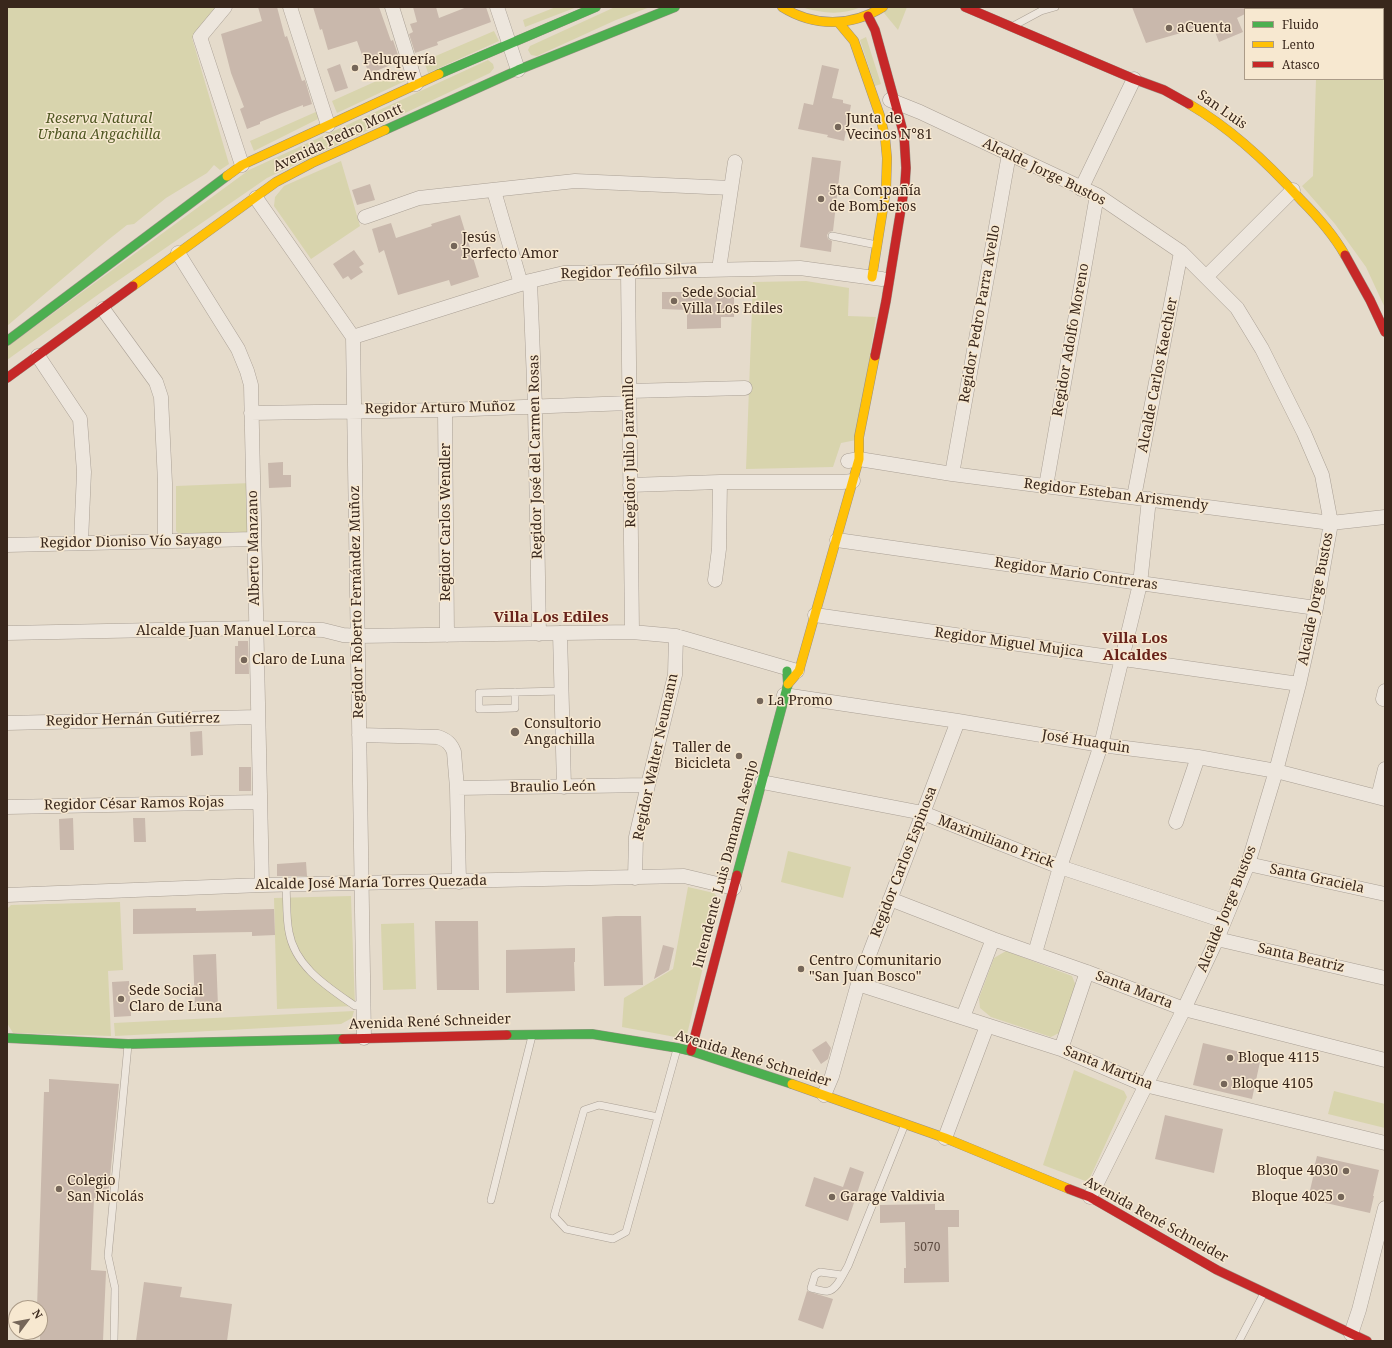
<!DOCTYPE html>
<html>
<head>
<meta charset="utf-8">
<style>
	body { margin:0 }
	#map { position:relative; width:1392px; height:1348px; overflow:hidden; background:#e5dbcb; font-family:"Noto Serif",serif }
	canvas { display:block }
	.frame { position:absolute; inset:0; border:8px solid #39271c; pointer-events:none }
	.legend { position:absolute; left:1244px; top:8px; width:140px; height:72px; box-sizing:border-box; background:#f7e8d0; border:1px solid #ab9b88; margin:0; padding:5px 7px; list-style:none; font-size:12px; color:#39271c }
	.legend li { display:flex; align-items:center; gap:8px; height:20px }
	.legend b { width:20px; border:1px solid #ab9b88 }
	.north { position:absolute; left:8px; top:1300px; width:40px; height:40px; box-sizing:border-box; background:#f7e8d0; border:1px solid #ab9b88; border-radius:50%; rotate:58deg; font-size:11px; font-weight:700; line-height:16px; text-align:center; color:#39271c }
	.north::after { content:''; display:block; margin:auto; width:14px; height:18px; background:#756659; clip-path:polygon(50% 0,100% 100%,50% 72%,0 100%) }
</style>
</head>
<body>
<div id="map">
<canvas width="1392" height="1348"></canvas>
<div class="frame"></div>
<ul class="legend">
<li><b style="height:5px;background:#4caf50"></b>Fluido</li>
<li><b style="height:5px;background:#ffc107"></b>Lento</li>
<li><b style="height:5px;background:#c62828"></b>Atasco</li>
</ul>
<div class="north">N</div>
</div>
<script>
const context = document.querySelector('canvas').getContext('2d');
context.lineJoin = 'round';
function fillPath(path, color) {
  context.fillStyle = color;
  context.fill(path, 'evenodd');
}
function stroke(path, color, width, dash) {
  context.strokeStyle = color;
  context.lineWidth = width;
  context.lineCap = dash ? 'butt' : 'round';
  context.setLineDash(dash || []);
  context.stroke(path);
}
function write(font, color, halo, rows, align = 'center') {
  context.font = font + ' "Noto Serif",serif';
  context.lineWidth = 3;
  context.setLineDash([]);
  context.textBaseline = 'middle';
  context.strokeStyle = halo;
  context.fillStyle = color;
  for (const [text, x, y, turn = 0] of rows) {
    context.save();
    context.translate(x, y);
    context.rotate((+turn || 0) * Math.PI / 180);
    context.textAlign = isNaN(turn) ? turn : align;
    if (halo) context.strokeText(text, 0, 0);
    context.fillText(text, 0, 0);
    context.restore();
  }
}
const green = new Path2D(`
	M7,7H217L192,38L229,164L220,170L214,165L207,173L166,198L134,224L127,225L108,240L7,326Z
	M556,7H577L525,27L523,20Z
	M615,7H650L616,20L537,56L531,55L528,50L530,46Z
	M801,7H861C842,16 820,13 801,7Z
	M887,7H907L898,30L884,13Z
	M1321,7H1385V308L1366,267L1335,224L1302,186L1313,176L1316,79H1383V9H1321Z
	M494,31L499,41L428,73L424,61Z
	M866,37L881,84L875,86L860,40Z
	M488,60L493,64L494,68L490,73L267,178L103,291L7,360V347L249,170Z
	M401,70L405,81L337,113L332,101Z
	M318,111L320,118L254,151L250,141Z
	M341,161L360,226L311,259L274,206L275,197L284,186Z
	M806,281L849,288L848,316L876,317L856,440L841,443L833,467L746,469L753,282Z
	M251,483V532L245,534L180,535L176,531V486Z
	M788,851L851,867L843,898L781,882Z
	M688,887L714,893L719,899L686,1039L622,1027L624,998L673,969Z
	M351,896L355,1006L277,1009L274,898Z
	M120,902L123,970L108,971L111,1036L13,1033L7,1023V909L11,905Z
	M414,923L416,989L383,990L381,924Z
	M1006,951L1072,976L1076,986L1059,1033L1051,1037L991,1017L980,1008L979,998L994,958Z
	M354,1011L352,1018L341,1024L115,1036L114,1023Z
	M1074,1070L1124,1091L1127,1097L1088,1182L1043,1165Z
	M1334,1091L1385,1104V1128L1328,1114Z`);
const building = new Path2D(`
	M258,7H277L285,37L287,36L302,81L305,80L312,104L303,107V105L282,113L260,122V124L247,129L240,109L244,107L231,73L221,34L262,21Z
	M313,7H379L391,41L393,40L400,61L369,74L357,41L328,50L322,29L320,30Z
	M413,7H436L439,18L467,7H486L491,22L437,42L438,45L415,53L409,34L413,32L410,24L417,22Z
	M1132,7H1262V8L1245,9V14L1237,18L1243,32L1219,42L1212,24L1146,43Z
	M340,64L348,88L335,92L327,69Z
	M822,65L839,69L832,98L843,100V103L851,105L844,141L827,137L828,135L798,129L804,103L813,105Z
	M812,157L841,161L833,231L829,232L827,235L828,239L832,241L831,252L800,247Z
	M370,184L375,200L357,205L352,190Z
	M460,215L479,277L451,286L449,280L398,295L384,250L379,253L372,229L391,223L396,238L432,226L431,224Z
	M354,250L364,264L359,267L363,272L351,280L348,276L343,279L333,264Z
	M662,292H734V317H721V328L687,329V310L662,309Z
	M283,462V475H291V487L269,488L268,463Z
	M238,641H248L249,674H235V646H238Z
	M202,731L203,755L191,756L190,732Z
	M239,767H251V791H239Z
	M73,818L74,850H60L59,819Z
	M133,818H145L146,842H134Z
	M306,862L307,876H277V864Z
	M196,908V911L274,909L275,935L252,936V932L133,934V909Z
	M616,916H641L643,985L604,986L602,917Z
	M435,921H478L479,990H437Z
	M663,945L674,948L669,970L654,979Z
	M575,948V962H574L575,991L506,993V950Z
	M216,954L218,1006L195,1007L193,955Z
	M129,981L131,1016L114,1017L112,982Z
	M826,1041L831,1048L828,1059L821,1064L812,1050Z
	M1203,1043L1261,1057L1252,1099L1193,1085Z
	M49,1079L119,1084L108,1198H94L91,1270L106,1271V1272L103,1341H40V1308H37L44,1092H49Z
	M1165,1115L1223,1129L1214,1173L1155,1159Z
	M1317,1156L1379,1170L1373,1196H1374L1370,1213L1308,1199L1314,1173L1313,1172Z
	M850,1167L864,1172L848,1221L805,1206L814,1177L843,1187Z
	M935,1204V1210H959V1227H948L949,1282L904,1283V1268H906L905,1222L880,1223V1205Z
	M144,1282L182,1287L180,1297L232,1304L227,1341H136Z
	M807,1291L833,1299L823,1329L798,1320Z`);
const lane = new Path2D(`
	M1015,25L1041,11L1055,7
	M832,236L877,245
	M515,692V708L479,709V693L562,691
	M286,885C287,901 286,917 289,932C295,967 328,987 355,1006L363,1002
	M658,1117L599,1105L584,1110L554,1216L566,1229L613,1239L626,1232L677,1049
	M491,1200L532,1036
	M842,1275L820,1272L815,1275L811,1288C816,1289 823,1292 828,1291C837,1290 843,1274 848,1266L905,1124
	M114,1341L115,1288L108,1256L128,1045
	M1239,1341L1264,1293`);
const street = new Path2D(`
	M225,7L200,37L242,165
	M290,7L328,125
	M392,7L416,84
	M497,7L518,70
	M890,100L920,112L1097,195L1181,252L1237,308L1262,349L1304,433L1322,475L1331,523L1316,608L1299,684L1276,771L1248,864L1217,939L1184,1009L1090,1197
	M1081,189L1134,79
	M494,191L521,284
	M256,198L353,337L364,1038
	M365,217L419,198L575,181L731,188
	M178,253L238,349L247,371L251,385L262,885
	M719,269L735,162
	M628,272L632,632
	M1206,277L1293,190
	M530,281L535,406L539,634
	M103,309L156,382L161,397L165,483V540
	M353,337L530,281L564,273L800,268L882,279
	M38,356L80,419L84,472L81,542
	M629,391L745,388
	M445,410L447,635
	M251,413L445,410L629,403
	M848,461L859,459L952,474L1331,523L1385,517
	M952,474L1009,154
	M630,485L720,482H842L853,481
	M1046,486L1097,195
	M1134,497L1181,252
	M837,540L1316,608
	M7,545L254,539
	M715,580L719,549L720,482
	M815,615L1299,684
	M7,633L256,628L323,630L343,635L358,636L632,632L676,636L797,671
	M560,633L564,787
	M784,695L958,721L1101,745L1198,757L1276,771L1385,799
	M1383,699L1385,691
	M7,723L258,717
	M359,735L438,737C447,740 451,744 454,752L457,788L459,882
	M762,782L923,813L1060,867L1224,921
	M457,788L648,785
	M1378,797L1385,769
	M7,807L260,802
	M1176,822L1198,757
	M1248,864L1385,894
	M635,878L636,837L648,785L675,675L676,636
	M7,895L262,885L684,876L734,888
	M890,899L993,939L1087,972L1184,1009L1385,1060
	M1217,939L1385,978
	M1035,953L1060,867L1101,745L1140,584L1149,499
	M858,984L1061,1049L1145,1085L1385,1143
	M963,1017L993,939
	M1061,1049L1087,972
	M824,1095L832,1076L858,984L958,721
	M945,1138L987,1026
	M1351,1334L1359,1310L1385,1208`);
const fast = new Path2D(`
	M439,74L596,7
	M385,130L518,70L675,7
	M7,341L227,176
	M737,875L788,684L787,671
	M507,1035L592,1034L678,1048L691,1051L792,1084
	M7,1038L128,1044L343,1039`);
const slow = new Path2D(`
	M782,7C814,27 851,27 883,7
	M839,23L854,41L880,116L885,137L887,158L886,190L872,277
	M1189,104C1232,129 1268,163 1301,200C1318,217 1333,234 1345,255
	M227,176L242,165L439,74
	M133,286L276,182L312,163L385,130
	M788,684L799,671L859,459V437L875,356
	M792,1084L945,1138L1069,1189`);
const jam = new Path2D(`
	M965,7L1134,79L1164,90L1189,104
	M868,16L875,30L904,135L906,168L905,184L886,301L875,356
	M1345,255L1370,300L1385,332
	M7,378L133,286
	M343,1039L507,1035
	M691,1051L737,875
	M1069,1189L1090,1197L1217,1270L1367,1341`);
const markers = [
	[1169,28,4,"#756659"],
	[355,68,4,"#756659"],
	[838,127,4,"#756659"],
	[821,199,4,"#756659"],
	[454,246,4,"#756659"],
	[674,301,4,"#756659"],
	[244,660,4,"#756659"],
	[760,701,4,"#756659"],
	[515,732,5,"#756659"],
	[739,756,4,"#756659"],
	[801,969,4,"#756659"],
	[121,999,4,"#756659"],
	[1230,1058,4,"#756659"],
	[1224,1084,4,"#756659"],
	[1346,1171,4,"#756659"],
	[59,1189,4,"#756659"],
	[832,1197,4,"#756659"],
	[1341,1197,4,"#756659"]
];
const numberNames = [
	["5070",927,1248]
];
const poiNames = [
	["aCuenta",1177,28],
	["Peluquería",363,60],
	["Andrew",363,76],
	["Junta de",846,119],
	["Vecinos N°81",846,135],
	["5ta Compañía",829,191],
	["de Bomberos",829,207],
	["Jesús",462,238],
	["Perfecto Amor",462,254],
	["Sede Social",682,293],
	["Villa Los Ediles",682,309],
	["Claro de Luna",252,660],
	["La Promo",768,701],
	["Consultorio",524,724],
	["Angachilla",524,740],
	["Taller de",731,748,"right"],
	["Bicicleta",731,764,"right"],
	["Centro Comunitario",809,961],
	["\"San Juan Bosco\"",809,977],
	["Sede Social",129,991],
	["Claro de Luna",129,1007],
	["Bloque 4115",1238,1058],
	["Bloque 4105",1232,1084],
	["Bloque 4030",1338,1171,"right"],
	["Colegio",67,1181],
	["San Nicolás",67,1197],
	["Garage Valdivia",840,1197],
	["Bloque 4025",1333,1197,"right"]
];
const streetNames = [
	["San Luis",1222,110,35],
	["Avenida Pedro Montt",338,138,-25],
	["Alcalde Jorge Bustos",1044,172,26],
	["Regidor Teófilo Silva",629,272,-2],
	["Regidor Pedro Parra Avello",980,314,-80],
	["Regidor Adolfo Moreno",1071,340,-80],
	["Alcalde Carlos Kaechler",1158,375,-79],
	["Regidor Arturo Muñoz",440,408,-1],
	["Regidor Julio Jaramillo",630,452,-91],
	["Regidor José del Carmen Rosas",536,457,-91],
	["Regidor Esteban Arismendy",1116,495,7],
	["Regidor Carlos Wendler",446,522,-90],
	["Regidor Dioniso Vío Sayago",131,542,-1],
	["Alberto Manzano",254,548,-91],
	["Regidor Mario Contreras",1076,574,8],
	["Alcalde Jorge Bustos",1316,599,-79],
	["Regidor Roberto Fernández Muñoz",357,602,-91],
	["Alcalde Juan Manuel Lorca",226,631],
	["Regidor Miguel Mujica",1009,643,8],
	["Regidor Hernán Gutiérrez",133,720,-1],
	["José Huaquin",1086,742,9],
	["Regidor Walter Neumann",656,757,-78],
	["Braulio León",553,787,-1],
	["Regidor César Ramos Rojas",134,804,-1],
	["Maximiliano Frick",996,842,21],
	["Regidor Carlos Espinosa",904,862,-69],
	["Intendente Luis Damann Asenjo",726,864,-75],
	["Santa Graciela",1317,879,12],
	["Alcalde José María Torres Quezada",371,883,-1],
	["Alcalde Jorge Bustos",1227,909,-68],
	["Santa Beatriz",1301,958,13],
	["Santa Marta",1134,990,21],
	["Avenida René Schneider",430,1022,-2],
	["Avenida René Schneider",753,1059,17],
	["Santa Martina",1108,1068,22],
	["Avenida René Schneider",1156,1220,29]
];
const parkNames = [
	["Reserva Natural",99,119],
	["Urbana Angachilla",99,135]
];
const neighbourhoodNames = [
	["Villa Los Ediles",551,618],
	["Villa Los",1135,639],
	["Alcaldes",1135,656]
];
fillPath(green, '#d8d4ad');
fillPath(building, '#c9b8ac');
stroke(lane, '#aaa095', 8);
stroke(street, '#aaa095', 15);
stroke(fast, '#9a9085', 10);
stroke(slow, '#9a9085', 10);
stroke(jam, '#9a9085', 10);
stroke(lane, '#ede6dd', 7);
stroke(street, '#ede6dd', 14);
stroke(fast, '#4caf50', 9);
stroke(slow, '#ffc107', 9);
stroke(jam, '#c62828', 9);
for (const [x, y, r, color] of markers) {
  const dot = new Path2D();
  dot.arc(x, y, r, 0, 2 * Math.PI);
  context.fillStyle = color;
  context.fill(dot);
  stroke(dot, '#f7e8d0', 1.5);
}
write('12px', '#5d4b40', null, numberNames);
write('14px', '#39271c', '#f7e8d0', poiNames, 'left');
write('14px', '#39271c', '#f7e8d0', streetNames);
write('italic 14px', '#4f5722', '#f7e8d0', parkNames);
write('bold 15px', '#68221a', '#f7e8d0', neighbourhoodNames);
</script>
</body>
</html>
